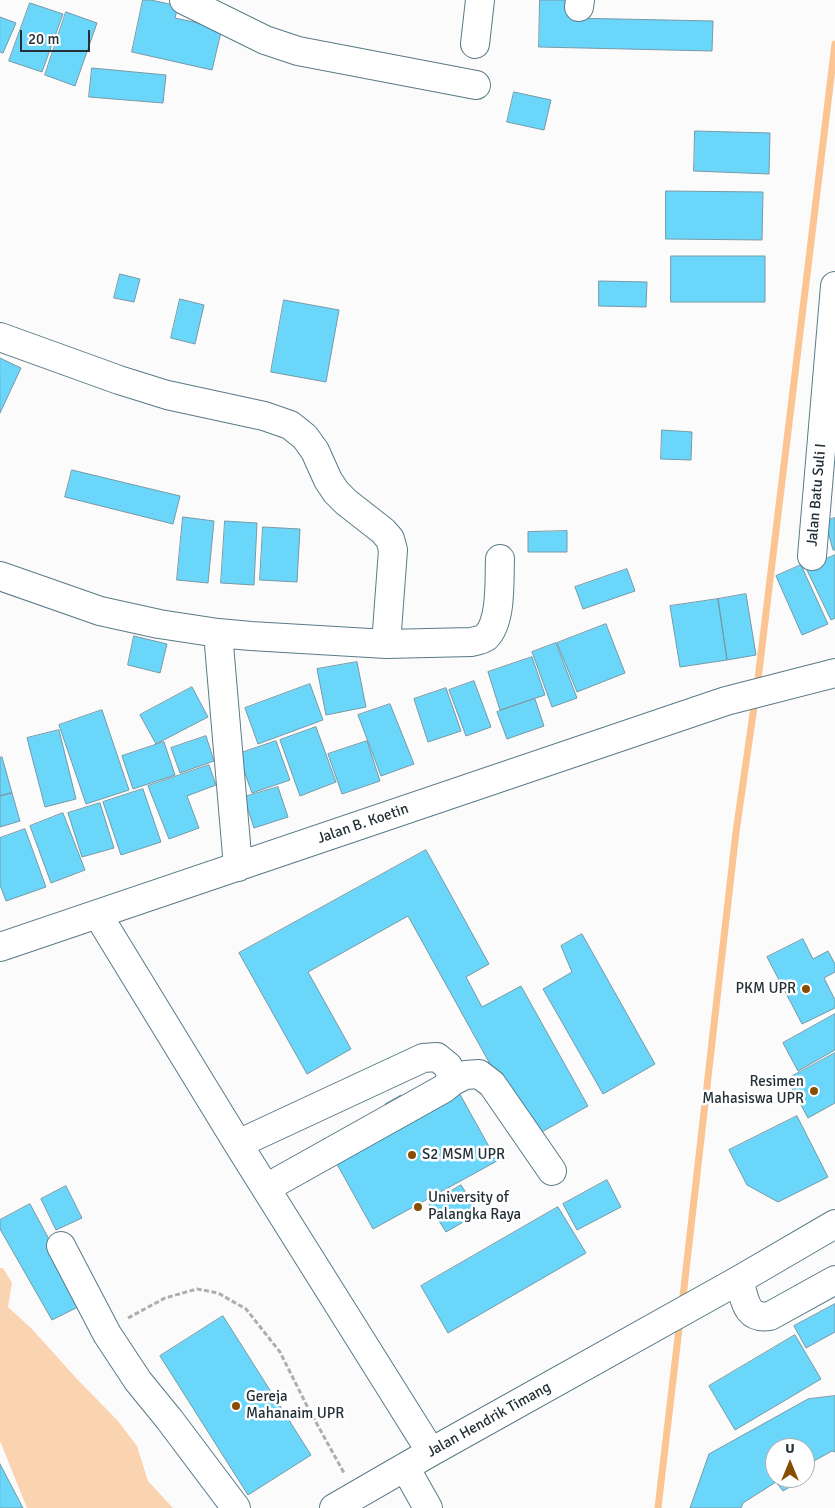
<!DOCTYPE html>
<html>
<head>
<meta charset="utf-8">
<style>
	body { margin:0 }
	#map { position:relative; width:835px; height:1508px; overflow:hidden; background:#fbfbfb; font-family:Signika,sans-serif }
	canvas { display:block }
	.north { position:absolute; left:765px; top:1438px; width:50px; height:50px; box-sizing:border-box; background:#fff; border:1px solid #a7adaf; border-radius:50%; rotate:0deg; font-size:14px; font-weight:700; line-height:20px; text-align:center; color:#243238 }
	.north::after { content:''; display:block; margin:auto; width:18px; height:22px; background:#874d03; clip-path:polygon(50% 0,100% 100%,50% 72%,0 100%) }
	.scale { position:absolute; left:20px; top:30px; width:70px; height:22px; box-sizing:border-box; border:2px solid #243238; border-top:0; padding-left:6px; font-size:15px; line-height:18px; white-space:nowrap; color:#243238; -webkit-text-stroke:4px #fff; paint-order:stroke }
</style>
</head>
<body>
<div id="map">
<canvas width="835" height="1508"></canvas>
<div class="north">U</div>
<div class="scale">20 m</div>
</div>
<script>
const context = document.querySelector('canvas').getContext('2d');
context.lineJoin = 'round';
function fillPath(path, color) {
  context.fillStyle = color;
  context.fill(path, 'evenodd');
}
function stroke(path, color, width, dash) {
  context.strokeStyle = color;
  context.lineWidth = width;
  context.lineCap = dash ? 'butt' : 'round';
  context.setLineDash(dash || []);
  context.stroke(path);
}
function write(font, color, halo, rows, align = 'center') {
  context.font = font + ' Signika,sans-serif';
  context.lineWidth = 5;
  context.setLineDash([]);
  context.textBaseline = 'middle';
  context.strokeStyle = halo;
  context.fillStyle = color;
  for (const [text, x, y, turn = 0] of rows) {
    context.save();
    context.translate(x, y);
    context.rotate((+turn || 0) * Math.PI / 180);
    context.textAlign = isNaN(turn) ? turn : align;
    if (halo) context.strokeText(text, 0, 0);
    context.fillText(text, 0, 0);
    context.restore();
  }
}
const green = new Path2D(`
	M0,1268H3L12,1283L8,1307L31,1328L77,1379L118,1421L137,1446L148,1481L173,1508H27L0,1441Z`);
const stream = new Path2D(`
	M757,687L835,44
	M682,1305L736,832L755,700
	M658,1508L680,1320`);
const building = new Path2D(`
	M143,0H151L178,6L175,18L222,28L212,70L132,52Z
	M540,0H571V18L713,21L712,51L539,47Z
	M30,3L63,14L42,72L9,61Z
	M66,12L97,23L75,86L45,75Z
	M0,17L16,23L3,53L0,52Z
	M92,68L166,75L163,103L89,97Z
	M514,92L551,100L544,130L507,122Z
	M695,131L770,133L769,174L694,171Z
	M666,191L763,192L762,240L666,239Z
	M671,256H765V302H671Z
	M120,274L140,279L134,302L114,298Z
	M599,281L647,282L646,307L599,306Z
	M180,299L204,305L195,344L171,338Z
	M284,300L339,310L326,382L271,372Z
	M0,358L21,368L0,413Z
	M662,430L692,432L691,460L661,459Z
	M72,470L180,496L173,524L65,497Z
	M183,517L214,521L208,583L177,580Z
	M835,518V550H833L825,521Z
	M225,521L257,523L254,585L221,583Z
	M263,527L300,529L297,582L260,580Z
	M567,531V552H528V532Z
	M835,555V618L831,620L806,568Z
	M801,565L828,624L802,635L776,576Z
	M627,569L635,591L583,609L575,587Z
	M746,594L756,655L727,660L718,599Z
	M718,599L727,660L680,667L670,606Z
	M606,624L625,673L577,692L557,643Z
	M134,636L167,644L160,673L128,665Z
	M556,643L577,698L552,707L532,652Z
	M532,657L545,695L500,710L488,672Z
	M357,662L366,707L326,715L317,669Z
	M474,681L491,727L466,736L449,690Z
	M310,684L323,720L258,744L245,708Z
	M192,687L208,717L156,744L140,715Z
	M446,688L461,731L428,742L414,699Z
	M535,699L544,726L507,739L497,712Z
	M390,704L414,764L381,776L358,715Z
	M102,710L129,790L86,804L59,725Z
	M316,727L336,782L300,796L280,740Z
	M59,730L76,799L45,807L27,738Z
	M206,736L214,761L180,773L171,748Z
	M276,741L290,780L252,793L238,754Z
	M367,741L380,781L342,794L328,754Z
	M164,742L175,775L133,789L122,756Z
	M2,757L12,793L0,796V758Z
	M209,765L216,785L187,796L199,828L169,839L148,786Z
	M278,787L288,817L254,828L244,797Z
	M143,789L161,842L121,855L103,802Z
	M12,793L20,821L0,827V796Z
	M100,803L114,848L82,857L68,813Z
	M63,813L85,870L51,883L30,826Z
	M25,829L46,887L6,901L0,885V838Z
	M426,850L489,964L466,977L482,1007L521,986L588,1106L531,1138L408,916L308,972L351,1049L307,1074L239,953Z
	M582,934L655,1064L603,1094L543,989L572,972L561,946Z
	M803,939L813,959L828,951L835,964V972L824,978L835,1000V1008L802,1024L767,957Z
	M835,1014V1050L798,1071L783,1043Z
	M835,1053V1103L808,1118L787,1079Z
	M452,1080L497,1161L373,1229L328,1148L390,1114L385,1104L401,1095L407,1105Z
	M797,1116L828,1177L778,1202L747,1185L729,1150Z
	M607,1180L621,1207L577,1230L563,1204Z
	M461,1185L479,1213L446,1232L429,1205Z
	M66,1186L82,1218L56,1230L41,1199Z
	M30,1204L84,1304L52,1320L0,1229V1220Z
	M558,1207L586,1253L448,1333L421,1286Z
	M835,1304V1332L806,1348L794,1326Z
	M223,1316L311,1455L248,1495L160,1356Z
	M795,1335L821,1379L735,1430L709,1386Z
	M835,1396V1452L832,1451L805,1466V1448H775V1478H798L800,1481L783,1491L776,1482L743,1503L741,1508H690L709,1454L808,1399Z
	M0,1464L23,1508H0Z`);
const path = new Path2D(`
	M128,1318L165,1298L197,1289L218,1293L246,1309L280,1352L306,1404L344,1473`);
const minor = new Path2D(`
	M184,0L265,40L298,51L476,85
	M579,7L580,0
	M475,44L480,0
	M0,337L119,380L167,395L264,416L290,425L305,437L315,451L328,480L336,492L346,502L383,531L390,539L393,550L386,644
	M812,556L835,286
	M0,576L100,611L159,624L218,633
	M238,867L218,633L251,636L386,644L471,642C476,641 482,640 486,637C502,621 499,581 500,559
	M98,915L238,1144L431,1452
	M0,947L726,701L835,673
	M453,1081L465,1075L479,1074L492,1084L552,1171
	M238,1144L423,1058L437,1057L448,1066L453,1081L443,1089L266,1188
	M61,1246L107,1334L138,1381L169,1419L236,1508
	M739,1280C745,1299 745,1320 770,1316L835,1280
	M405,1467L428,1508
	M334,1508L431,1452L739,1280L835,1224`);
const markers = [
	[806,989,5,"#874d03"],
	[814,1091,5,"#874d03"],
	[412,1155,5,"#874d03"],
	[418,1207,5,"#874d03"],
	[236,1406,5,"#874d03"]
];
const streetNames = [
	["Jalan Batu Suli I",817,495,-85],
	["Jalan B. Koetin",363,824,-19],
	["Jalan Hendrik Timang",489,1420,-29]
];
const poiNames = [
	["PKM UPR",796,989,"right"],
	["Resimen",804,1082,"right"],
	["Mahasiswa UPR",804,1099,"right"],
	["S2 MSM UPR",422,1155],
	["University of",428,1198],
	["Palangka Raya",428,1215],
	["Gereja",246,1397],
	["Mahanaim UPR",246,1414]
];
fillPath(green, '#fad3b1');
stroke(stream, '#fbc493', 7);
fillPath(building, '#6ad6fa');
stroke(building, '#7799a6', 1);
stroke(minor, '#597a87', 30);
stroke(path, '#aaafb2', 3, [5, 2.5]);
stroke(minor, '#fff', 28);
for (const [x, y, r, color] of markers) {
  const dot = new Path2D();
  dot.arc(x, y, r, 0, 2 * Math.PI);
  context.fillStyle = color;
  context.fill(dot);
  stroke(dot, '#fff', 2);
}
write('15px', '#243238', '#fff', streetNames);
write('15px', '#243238', '#fff', poiNames, 'left');
</script>
</body>
</html>
